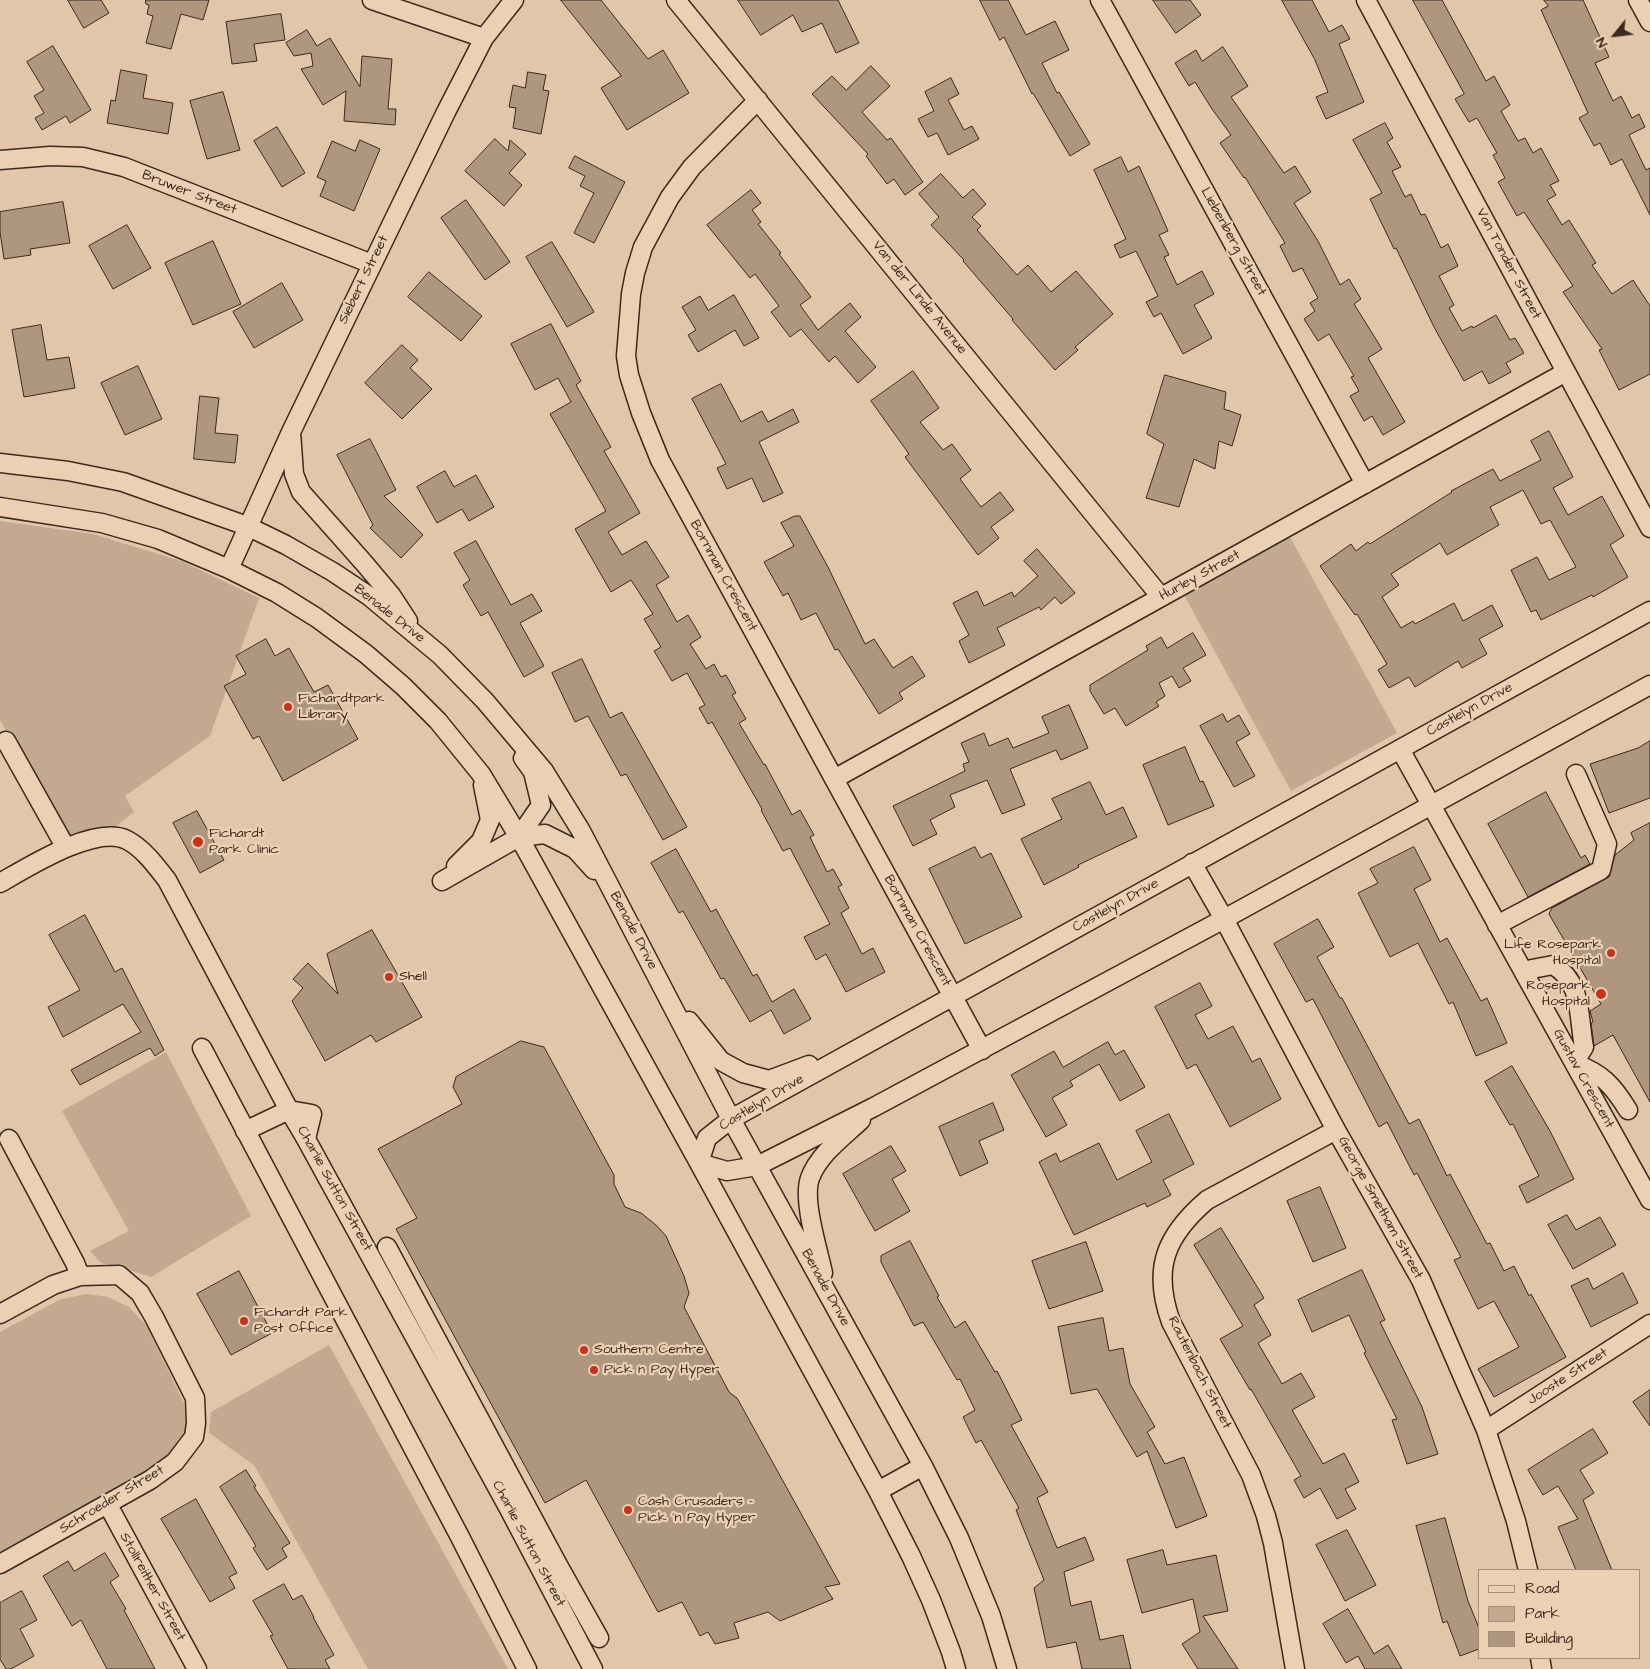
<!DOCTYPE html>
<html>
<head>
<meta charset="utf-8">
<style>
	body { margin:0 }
	#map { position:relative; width:1650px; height:1669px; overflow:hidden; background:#e2c6aa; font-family:"Architects Daughter",sans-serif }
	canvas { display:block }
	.legend { position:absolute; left:1478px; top:1569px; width:162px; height:90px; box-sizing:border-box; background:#ecd0b3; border:1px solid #a58e77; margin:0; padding:6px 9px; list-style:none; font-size:15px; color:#3b2a1e }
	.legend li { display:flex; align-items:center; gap:10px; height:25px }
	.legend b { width:25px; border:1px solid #a58e77 }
	.north { position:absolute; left:1590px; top:10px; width:50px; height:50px; -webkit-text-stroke:4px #ecd0b3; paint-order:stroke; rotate:241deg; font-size:14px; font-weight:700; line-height:20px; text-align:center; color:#3b2a1e }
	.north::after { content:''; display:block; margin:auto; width:18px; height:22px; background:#3b2a1e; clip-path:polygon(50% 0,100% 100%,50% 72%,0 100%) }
</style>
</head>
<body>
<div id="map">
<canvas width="1650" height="1669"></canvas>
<ul class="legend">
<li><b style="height:6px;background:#ecd0b3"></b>Road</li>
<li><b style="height:14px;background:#c3a990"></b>Park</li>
<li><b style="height:14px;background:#ae967f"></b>Building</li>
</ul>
<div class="north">N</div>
</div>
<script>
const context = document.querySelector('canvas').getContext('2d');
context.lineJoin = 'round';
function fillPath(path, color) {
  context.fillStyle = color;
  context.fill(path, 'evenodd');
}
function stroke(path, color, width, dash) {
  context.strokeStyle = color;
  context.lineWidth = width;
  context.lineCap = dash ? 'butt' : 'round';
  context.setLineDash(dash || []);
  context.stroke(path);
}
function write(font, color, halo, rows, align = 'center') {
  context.font = font + ' "Architects Daughter",sans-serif';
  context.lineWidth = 4.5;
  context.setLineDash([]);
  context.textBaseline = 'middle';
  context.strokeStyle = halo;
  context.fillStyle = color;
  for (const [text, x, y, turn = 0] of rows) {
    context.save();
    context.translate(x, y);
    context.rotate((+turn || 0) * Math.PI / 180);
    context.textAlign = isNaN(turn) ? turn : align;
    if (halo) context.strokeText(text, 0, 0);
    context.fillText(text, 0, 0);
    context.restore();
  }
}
const green = new Path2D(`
	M0,521L93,534L181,561L259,598L210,736L125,796L134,812L105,835L67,841L0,720Z
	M1290,537L1397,733L1291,791L1184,595Z
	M166,1052L251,1216L151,1277L129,1270L101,1263L90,1251L129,1231L62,1111Z
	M87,1294L108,1297L129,1307L146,1325L184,1403L187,1425L181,1442L169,1456L145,1474L0,1555V1332L61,1299Z
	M329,1345L508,1669H368L254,1465L209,1433L211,1412Z`);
const building = new Path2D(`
	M68,0H101L109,13L84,28Z
	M146,0H209L203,20L181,14L171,49L146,43L153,16L147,14L149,5L146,4Z
	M561,0H601L648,59L663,50L689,93L627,130L601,88L621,76Z
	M738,0H838L859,43L836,53L822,23L802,32L793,15L761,35Z
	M980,0H1008L1026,35L1055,21L1069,50L1042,63L1057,93L1059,92L1090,144L1070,156L1033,93L1032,94L1004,37L1000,40Z
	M1153,0H1190L1201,15L1176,33Z
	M1282,0H1312L1329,32L1342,25L1350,39L1339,44L1364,102L1326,119L1316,97L1328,92L1315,60Z
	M1413,0H1442L1486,81L1494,76L1510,105L1501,111L1518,141L1525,138L1533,153L1541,148L1559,181L1550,185L1556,195L1547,200L1562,225L1569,220L1596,263L1592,265L1612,294L1633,280L1650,306V374L1619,390L1599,350L1602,349L1563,292L1573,286L1524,212L1517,216L1498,182L1505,178L1493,155L1497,153L1477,118L1469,122L1455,99L1464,94Z
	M1544,0H1583L1609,57L1595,63L1613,101L1621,96L1632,118L1639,114L1645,127L1629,135L1646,170L1650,168V215L1622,159L1611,165L1600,143L1594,146L1579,118L1588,113L1541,10L1548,6Z
	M281,14L285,40L254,44L257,61L232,64L226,22Z
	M307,30L317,46L330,38L360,87L362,56L392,59L388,109H396L395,125L344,121L346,91L323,105L301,69L313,66L311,53L294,56L286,43Z
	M53,46L91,110L70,123L66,116L42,130L35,118L44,113L34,96L44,90L27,62Z
	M1223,47L1248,86L1231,97L1284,173L1295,166L1311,192L1294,203L1318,241L1340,285L1349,279L1361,299L1354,304L1382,349L1368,358L1405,422L1383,435L1372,416L1364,421L1350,396L1359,391L1351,377L1354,376L1329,334L1318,341L1304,319L1315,311L1310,303L1318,298L1302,268L1293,272L1280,246L1285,243L1245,177L1244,178L1220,143L1231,135L1212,109L1195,82L1189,86L1175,63L1196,50L1202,61Z
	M871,66L890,86L862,112L887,140L891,138L923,182L905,195L894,179L887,184L866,156L868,154L812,94L832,76L846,90Z
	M121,70L147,75L143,98L173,103L168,134L107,123L111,100L115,101Z
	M528,72L546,75L543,90L549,91L541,134L513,128L516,108L509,107L513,85L525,88Z
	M951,78L959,94L948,100L964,130L972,126L979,139L948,155L937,133L928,137L918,119L934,111L925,92Z
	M223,92L240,150L207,159L190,101Z
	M1385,123L1393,138L1387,142L1401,167L1392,171L1405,197L1411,194L1421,215L1425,214L1441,248L1448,244L1458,266L1439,276L1454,305L1449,308L1462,331L1472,326L1473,328L1496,315L1510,340L1515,338L1524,353L1506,363L1511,372L1489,384L1482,371L1464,381L1434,327L1396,248L1394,249L1370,199L1382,193L1353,140Z
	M277,127L305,173L282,187L254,141Z
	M495,139L508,151L510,140L526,154L509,173L522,185L504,206L465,171Z
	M360,140L380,149L354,211L320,196L326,181L317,177L332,141L355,151Z
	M575,156L625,182L594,243L574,233L594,193L580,186L585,176L569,168Z
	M1121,157L1128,172L1139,166L1158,208L1168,231L1159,235L1169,255L1164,257L1177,285L1202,271L1214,294L1194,305L1212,338L1183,354L1161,313L1154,317L1146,302L1158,296L1136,251L1120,258L1114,245L1126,239L1094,170Z
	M941,174L963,198L973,189L986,204L972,217L981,226L977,230L1017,275L1028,265L1051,292L1076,271L1113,314L1075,347L1078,350L1055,370L1012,320L1013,319L963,261L964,260L931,225L939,217L919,194Z
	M751,190L761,203L752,210L761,222L758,224L781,253L779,254L811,297L800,305L818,330L850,303L861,317L845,331L876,367L858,383L835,356L829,362L801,329L790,337L771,312L779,306L755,274L750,278L707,225Z
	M466,200L510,262L485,280L441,218Z
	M63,202L70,243L30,249L31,255L4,259L0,232V212Z
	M127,225L151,268L113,289L89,246Z
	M213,241L241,304L193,325L165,263Z
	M552,242L594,312L567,327L526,257Z
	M429,272L482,316L461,341L408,297Z
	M282,283L303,320L254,348L233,312Z
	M734,295L759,338L744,346L735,330L698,352L688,335L696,330L682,307L700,296L708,310Z
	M551,324L581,381L576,385L611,447L604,451L640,513L608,532L622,555L646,541L669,577L656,585L677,622L688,615L701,637L690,644L706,669L714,664L721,677L726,675L736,693L732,695L746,719L739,723L764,765L765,764L792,815L800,810L814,835L810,837L827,872L833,869L842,885L838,887L849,908L841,913L862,954L873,948L885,972L846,992L826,954L816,960L804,937L830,924L790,848L783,851L761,810L762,809L712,722L708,724L699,708L705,705L687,673L672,681L654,651L661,647L644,619L653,614L631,580L611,592L575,529L606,511L550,414L571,402L558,378L535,390L511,344Z
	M41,325L47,360L69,357L75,388L24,397L12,330Z
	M402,345L418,360L410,368L432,389L402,419L365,383Z
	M138,366L162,419L125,435L101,383Z
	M913,371L939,408L920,422L943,450L952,444L971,470L960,479L981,507L1000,492L1014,510L991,527L999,538L978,555L905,457L909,454L871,401Z
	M1165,375L1226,392L1224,409L1241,415L1232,446L1219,441L1215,469L1194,459L1179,507L1146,498L1164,444L1147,434Z
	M721,384L741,422L762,411L768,422L793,409L799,422L759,442L783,493L763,502L752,478L727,489L717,468L726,464L692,399Z
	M200,396L219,398L215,433L238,435L235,463L194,459Z
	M1549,431L1573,477L1553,488L1568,515L1602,496L1624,536L1610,545L1628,577L1593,597L1592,595L1541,620L1536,610L1531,612L1511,570L1537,557L1549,580L1576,567L1550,520L1541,524L1523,490L1490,507L1499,525L1447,555L1440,543L1391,574L1399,585L1382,597L1401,628L1413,621L1415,624L1454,603L1463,621L1492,605L1503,626L1479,639L1487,654L1462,668L1458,661L1415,687L1409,677L1389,688L1378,670L1387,664L1357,614L1355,615L1320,566L1351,544L1356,551L1368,542L1370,544L1452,492L1451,491L1493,469L1500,481L1541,460L1531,441Z
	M370,439L396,490L384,496L423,535L401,558L370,528L373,525L337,455Z
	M445,471L454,487L476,475L494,507L469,521L462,509L437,523L417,487Z
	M795,516H800L828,567L865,644L874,639L893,668L912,656L925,676L899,693L903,699L879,714L838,649L835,650L816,613L801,620L788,593L783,596L764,562L794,546L781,523Z
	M476,541L511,605L532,594L542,611L520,623L544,666L524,677L488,612L481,616L463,585L470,580L454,553Z
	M1037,549L1075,593L1061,604L1055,597L1041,610L1039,607L997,628L1005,645L969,663L959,641L969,635L953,603L977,591L984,606L1012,592L1014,597L1038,576L1024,561Z
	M1193,633L1206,655L1183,668L1191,681L1179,688L1172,676L1159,683L1165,696L1156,702L1159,706L1126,726L1115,708L1104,714L1090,691V685L1148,650L1146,646L1161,637L1167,648Z
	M266,639L275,656L289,648L314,692L328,685L358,739L283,781L259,736L253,739L224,686L246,674L236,656Z
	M582,659L610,718L622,712L687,827L663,840L626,774L621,776L588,716L575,722L552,673Z
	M1069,705L1088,748L1061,760L1056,750L1010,769L1025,805L1002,814L987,780L950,795L955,807L930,820L937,834L913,846L893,806L965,771L963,764L969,762L961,743L984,733L989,746L1008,738L1013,748L1049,733L1042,717Z
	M1223,714L1227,722L1239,715L1250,734L1236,742L1255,776L1234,787L1200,726Z
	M1650,741V798L1609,813L1590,764L1638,748Z
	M1185,747L1200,782L1203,781L1214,806L1168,825L1143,765Z
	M1090,782L1106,815L1123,807L1137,837L1078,865L1079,867L1044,885L1021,839L1062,819L1052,799Z
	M1546,792L1581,858L1585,855L1590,864L1528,897L1488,824Z
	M197,811L224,860L200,873L173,823Z
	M1650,823V1102L1613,1035L1594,1046L1591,1023L1593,1022L1590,1011L1601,1004L1549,914L1552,908L1609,877L1615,855L1634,840L1631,833Z
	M975,847L981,858L991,853L1022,917L965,944L929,869Z
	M1414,847L1431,880L1414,889L1440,942L1447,938L1481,1001L1487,998L1507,1043L1476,1056L1453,1002L1449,1004L1418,943L1390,957L1358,893L1378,883L1370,869Z
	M676,849L711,912L716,909L753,976L757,974L772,1002L794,989L811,1019L784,1034L771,1010L750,1022L724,978L721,979L683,911L679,913L651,863Z
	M85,915L115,972L122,968L164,1050L155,1056L150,1048L80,1085L71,1070L141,1032L123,1004L63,1037L48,1007L80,990L49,935Z
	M1318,919L1334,947L1317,957L1340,998H1342L1409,1124L1419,1119L1447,1176L1450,1174L1487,1244L1490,1243L1504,1271L1514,1266L1529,1296L1531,1294L1566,1357L1494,1397L1478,1369L1519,1347L1494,1301L1478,1309L1454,1260L1461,1257L1417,1173L1414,1175L1387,1122L1379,1127L1313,999L1306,1002L1274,944Z
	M372,930L422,1017L376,1042L371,1035L325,1061L292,1001L303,988L293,979L308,963L338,994L327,954Z
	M1200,983L1212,1006L1195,1015L1208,1039L1233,1026L1252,1062L1260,1058L1281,1099L1230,1127L1196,1064L1187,1069L1155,1007Z
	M521,1041L544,1047L614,1175V1184L625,1207L641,1213L656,1225L666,1236L684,1276L689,1293L684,1307L729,1392L737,1398L840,1584L825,1587L833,1599L780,1621L768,1612L734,1623L739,1638L715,1644L708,1632L700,1636L682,1602L658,1612L586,1480L545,1503L396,1229L417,1218L378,1149L462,1104L453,1087L456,1077Z
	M1108,1042L1115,1055L1124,1050L1145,1087L1120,1101L1099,1064L1070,1081L1073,1086L1052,1098L1067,1125L1046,1137L1011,1075L1054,1051L1063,1067Z
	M1512,1066L1550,1131L1574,1179L1527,1203L1519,1186L1539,1176L1513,1124L1510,1125L1485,1082Z
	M993,1103L1004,1130L979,1141L988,1163L960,1176L939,1127Z
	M1169,1114L1194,1164L1163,1180L1171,1195L1147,1207L1145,1203L1074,1235L1039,1162L1056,1153L1060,1162L1099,1143L1117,1180L1152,1162L1136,1131Z
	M891,1146L906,1171L892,1179L910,1211L875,1231L843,1174Z
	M1320,1187L1346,1248L1313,1262L1287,1201Z
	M1567,1215L1576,1230L1600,1217L1616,1245L1573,1269L1548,1225Z
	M1221,1228L1264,1298L1254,1305L1271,1335L1258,1343L1282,1384L1301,1373L1315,1397L1292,1410L1323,1464L1344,1453L1359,1482L1345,1489L1356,1509L1337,1519L1320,1488L1304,1498L1294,1480L1301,1476L1251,1389L1250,1390L1220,1339L1243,1326L1194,1245Z
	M910,1241L939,1296L937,1297L955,1328L965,1321L995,1372L997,1371L1022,1420L1011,1425L1048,1492L1037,1498L1057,1548L1085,1537L1094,1560L1064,1572L1071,1606L1091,1601L1100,1640L1123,1635L1131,1669H1082L1076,1642L1047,1648L1034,1588L1044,1580L1016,1510L1019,1508L981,1440L976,1443L963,1417L975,1410L960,1379L957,1380L923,1322L914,1326L881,1262V1256Z
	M1086,1242L1103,1291L1049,1309L1032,1261Z
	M1362,1270L1385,1320L1380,1322L1422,1407L1438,1454L1407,1464L1392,1420L1397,1419L1364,1353L1366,1352L1349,1315L1312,1332L1298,1300Z
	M239,1271L272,1333L231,1355L197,1294Z
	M1623,1273L1638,1303L1591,1327L1571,1286L1588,1278L1593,1289Z
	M1103,1318L1109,1351L1123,1348L1130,1384L1155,1427L1147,1432L1165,1464L1184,1457L1207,1516L1176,1528L1147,1451L1137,1457L1097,1389L1071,1394L1058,1327Z
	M1650,1390V1426L1633,1402Z
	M1593,1429L1608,1453L1580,1470L1594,1493L1583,1500L1612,1570H1576L1558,1527L1578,1519L1558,1486L1543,1495L1528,1470Z
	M246,1470L256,1486L254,1487L290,1543L282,1548L287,1557L267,1570L253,1548L256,1546L220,1487Z
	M196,1499L237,1573L229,1577L235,1588L210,1602L161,1519Z
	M1445,1518L1468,1601L1479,1628V1649L1460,1656L1447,1621L1443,1623L1416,1526Z
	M1347,1530L1376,1585L1345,1601L1316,1545Z
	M1163,1550L1167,1565L1216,1555L1228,1611L1203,1616L1238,1669H1198L1182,1644L1200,1632L1193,1599L1142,1613L1127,1560Z
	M105,1553L119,1576L110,1582L126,1609L124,1610L155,1669H107L81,1620L72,1626L43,1576L68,1561L74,1571Z
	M284,1584L293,1600L302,1595L314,1617H313L334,1655L325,1660L330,1669H288L270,1636L273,1635L253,1601Z
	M22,1591L37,1620L20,1629L34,1656L11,1669H6L0,1659V1603Z
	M1348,1609L1374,1654L1388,1645L1402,1669H1365L1358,1656L1346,1663L1323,1624Z`);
const minor = new Path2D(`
	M372,0L484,38
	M676,0L1161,597
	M1100,0L1365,484
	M1366,0L1650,528
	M1638,0L1650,22
	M758,100L692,167L670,197L643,247L635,273L631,294L626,356L629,375L641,413L660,460L982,1050
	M0,160L50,156L83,157L124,167L372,264
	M291,432L294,474L301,492L364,563L391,595L408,621
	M0,463L68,471L123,482L247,526L286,545L333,572L369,596L440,655L485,701L544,771L581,831L731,1119L923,1466L959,1538L991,1616L1007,1669
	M0,507L102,523L158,539L229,569L277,593L317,618L366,654L403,686L438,721L481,774L519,837L699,1163L878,1491L911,1556L931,1600L951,1652L956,1669
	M229,569L291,432L446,112L484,38L514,0
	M6,741L66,848
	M1400,749L1650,1200
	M834,779L1566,372
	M519,837L541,805L533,772L523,758
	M1192,863L1224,919L1336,1130L1421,1280L1486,1430L1516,1521L1528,1570
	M456,866L481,841L490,820L483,785
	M442,881L519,837L545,834L575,849L594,870
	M0,883C28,867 96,824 127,840C144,849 156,866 167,880L289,1110L306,1139L509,1509L593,1669
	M1497,925L1601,870L1607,844L1576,774
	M1524,973L1532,969L1553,965C1583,982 1578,1017 1584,1047L1574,1063C1602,1074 1612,1084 1628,1110
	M689,1021L721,1061L743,1073L769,1080L809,1065
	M202,1048L460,1537L527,1669
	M245,1131L289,1110L312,1114L306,1139
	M9,1139L75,1263L80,1276
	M699,1163L707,1138L731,1119L1650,611
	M699,1163L727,1171L757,1166L874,1107L1224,919L1650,685
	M387,1247L558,1565L599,1638
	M823,1273C818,1249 802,1200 810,1178C819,1154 843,1137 861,1120
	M0,1314L53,1285L80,1276L119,1275L140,1293L154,1317L195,1398L196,1423L194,1437L175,1462L150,1480L0,1564
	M1486,1430L1650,1324
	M878,1491L923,1466
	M108,1505L197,1669
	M1540,1658L1542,1669
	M1295,1669L1273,1543L1266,1516L1251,1475L1171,1322C1152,1269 1165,1236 1207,1200L1336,1130`);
const markers = [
	[288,707,5,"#c8321e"],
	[198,842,6,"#c8321e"],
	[1611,953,5,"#c8321e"],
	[389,977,5,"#c8321e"],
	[1601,994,6,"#c8321e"],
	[244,1321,5,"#c8321e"],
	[584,1350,5,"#c8321e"],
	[594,1370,5,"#c8321e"],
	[628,1510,5,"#c8321e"]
];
const streetNames = [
	["Bruwer Street",189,193,21],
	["Liebenberg Street",1233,242,61],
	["Van Tonder Street",1508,264,62],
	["Siebert Street",364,280,-64],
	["Van der Linde Avenue",919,298,51],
	["Bornman Crescent",723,576,61],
	["Hurley Street",1200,576,-29],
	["Benade Drive",389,614,38],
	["Castlelyn Drive",1470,710,-29],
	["Castlelyn Drive",1116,906,-29],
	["Benade Drive",633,931,62],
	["Bornman Crescent",917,931,61],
	["Gustav Crescent",1583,1079,61],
	["Castlelyn Drive",762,1103,-31],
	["Charlie Sutton Street",334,1189,61],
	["George Smetham Street",1380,1208,61],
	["Benade Drive",825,1288,61],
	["Rautenbach Street",1199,1373,63],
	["Jooste Street",1568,1377,-33],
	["Schroeder Street",112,1500,-31],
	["Charlie Sutton Street",528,1544,62],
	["Stollreither Street",152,1587,61]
];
const poiNames = [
	["Fichardtpark",298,699],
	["Library",298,715],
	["Fichardt",209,834],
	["Park Clinic",209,850],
	["Life Rosepark",1601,945,"right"],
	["Hospital",1601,961,"right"],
	["Shell",399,977],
	["Rosepark",1590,986,"right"],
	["Hospital",1590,1002,"right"],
	["Fichardt Park",254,1313],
	["Post Office",254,1329],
	["Southern Centre",594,1350],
	["Pick n Pay Hyper",604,1370],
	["Cash Crusaders -",638,1502],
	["Pick 'n Pay Hyper",638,1518]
];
fillPath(green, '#c3a990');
fillPath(building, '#ae967f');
stroke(building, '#3b2a1e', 1);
stroke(minor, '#3b2a1e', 21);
stroke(minor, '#ecd0b3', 18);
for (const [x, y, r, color] of markers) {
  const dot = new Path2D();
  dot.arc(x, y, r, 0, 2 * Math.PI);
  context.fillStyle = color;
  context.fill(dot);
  stroke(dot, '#ecd0b3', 2);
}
write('14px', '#3b2a1e', '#ecd0b3', streetNames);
write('14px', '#3b2a1e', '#ecd0b3', poiNames, 'left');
</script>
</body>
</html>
